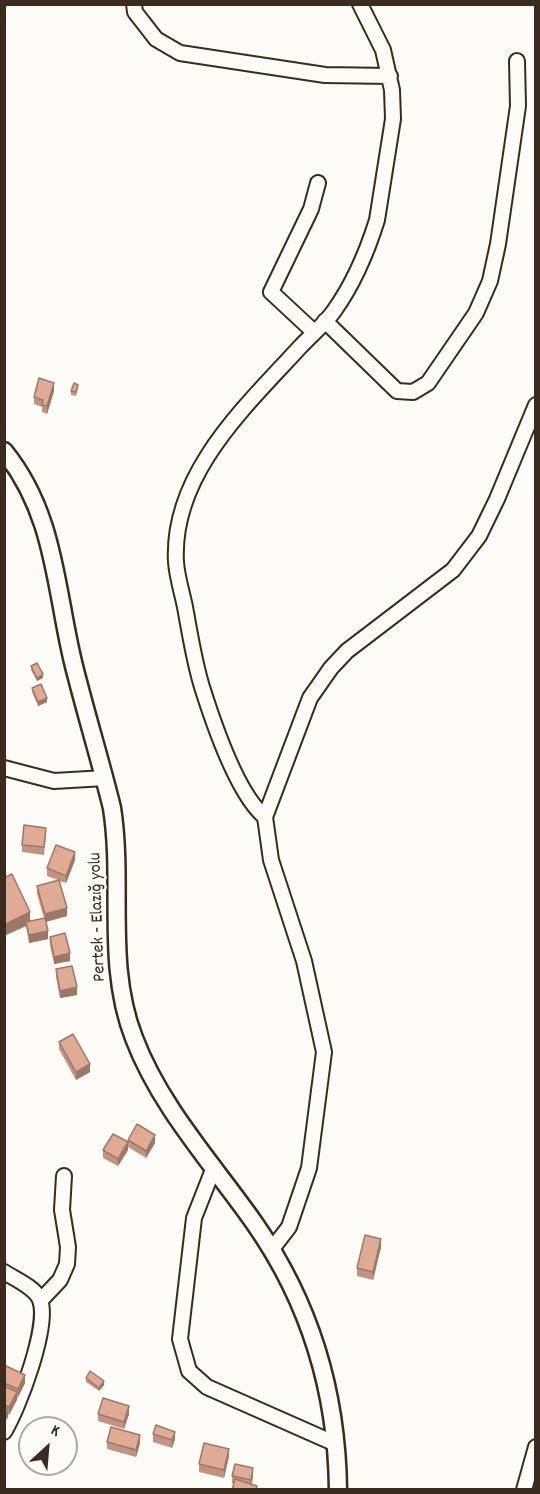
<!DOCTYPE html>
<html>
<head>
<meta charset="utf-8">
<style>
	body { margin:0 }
	#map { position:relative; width:540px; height:1494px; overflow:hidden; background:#fdfcf7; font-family:Dekko,sans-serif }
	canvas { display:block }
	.frame { position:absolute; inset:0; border:6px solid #3b2a1e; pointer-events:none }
	.north { position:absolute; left:18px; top:1416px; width:60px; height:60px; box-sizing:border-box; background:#fdfcf7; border:2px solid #afa8a0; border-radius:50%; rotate:26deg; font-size:16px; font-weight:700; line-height:24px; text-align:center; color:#3b2a1e }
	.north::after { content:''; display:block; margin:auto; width:21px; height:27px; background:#3b2a1e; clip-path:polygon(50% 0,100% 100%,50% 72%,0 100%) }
</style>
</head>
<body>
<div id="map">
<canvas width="540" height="1494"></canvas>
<div class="frame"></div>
<div class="north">K</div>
</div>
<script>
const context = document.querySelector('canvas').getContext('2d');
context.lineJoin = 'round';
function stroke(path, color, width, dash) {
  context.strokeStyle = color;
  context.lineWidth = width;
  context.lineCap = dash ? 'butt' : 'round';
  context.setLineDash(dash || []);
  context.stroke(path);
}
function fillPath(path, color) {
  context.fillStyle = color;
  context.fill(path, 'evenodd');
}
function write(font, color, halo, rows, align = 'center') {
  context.font = font + ' Dekko,sans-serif';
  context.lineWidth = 5;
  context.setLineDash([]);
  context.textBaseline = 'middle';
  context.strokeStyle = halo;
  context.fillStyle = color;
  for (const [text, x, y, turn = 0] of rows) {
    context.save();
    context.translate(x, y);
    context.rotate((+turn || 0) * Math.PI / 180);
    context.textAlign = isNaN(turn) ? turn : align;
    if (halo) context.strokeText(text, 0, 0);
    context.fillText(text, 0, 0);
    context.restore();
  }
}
const minor = new Path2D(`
	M134,4L135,12L156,39L180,53L325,75L390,76
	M325,321L397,391L413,392L428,383L476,313L490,281L498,244L518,106L517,61
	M314,332L271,292L311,209L318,183
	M4,768L54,781L105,778
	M265,817C237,794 213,722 202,687C194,661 190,634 185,607C182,592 177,577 176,562C171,474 246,406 300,347C311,335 325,324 334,311C354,283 367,252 377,220L393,119L392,90L383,50L360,4
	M214,1167L194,1218L180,1339L189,1371L207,1387L336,1444
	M272,1249L289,1227L309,1168L324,1052L304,961L271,860L265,817L310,698L331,668L347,651L453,570L479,536L497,499L536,405
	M4,1272C15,1279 36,1288 40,1300C50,1325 18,1410 4,1432
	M41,1300L60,1280L67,1264L68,1247L62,1210L64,1176
	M524,1490L536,1447`);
const major = new Path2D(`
	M4,451C55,514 55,587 73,662C85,711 100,759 112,808C124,885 105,964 134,1038C160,1107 213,1164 255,1224C310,1303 337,1394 338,1490`);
const wall = new Path2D(`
	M78,388L76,396L71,395V391Z
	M54,391L47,414L42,412V407L34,404V397Z
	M31,666L43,678L37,681L31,670Z
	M32,688L47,702L38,706L32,692Z
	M46,836L44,855L22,852V845Z
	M75,860L66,883L59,881L67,916L46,922L48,939L29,943L26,926L6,935L4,932V878L30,921L44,918L37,894V886L58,880L47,876V868Z
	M50,937L70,961L54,964L50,945Z
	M56,969L77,995L60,998L56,977Z
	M59,1042L90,1072L76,1080L59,1049Z
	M128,1140L155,1143L146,1158L128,1147Z
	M103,1150H128L118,1166L103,1158Z
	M381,1247L373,1280L357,1276V1268Z
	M4,1365L25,1383L9,1415L8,1414V1417L4,1423Z
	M86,1378L104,1385L99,1391L86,1382Z
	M98,1414H129L124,1429L98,1421Z
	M153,1434L175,1439L172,1448L153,1442Z
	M107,1442L140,1443L136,1457L107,1449Z
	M229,1456L224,1478L199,1472V1464Z
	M232,1476H253L252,1484L257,1490L232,1483Z`);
const shadedWall = new Path2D(`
	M54,383V391L47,414V406Z
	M43,674V678L37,681V678Z
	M47,698V702L38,706V702Z
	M75,852V860L66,883V876Z
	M67,908V916L45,922V914Z
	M30,912V924L26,922V926L6,935V924Z
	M48,931V939L29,943V935Z
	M70,953V961L54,964V957Z
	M77,987V995L60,998V991Z
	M90,1064V1072L76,1080V1072Z
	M155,1135V1143L146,1158V1151Z
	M128,1142V1150L118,1166V1159Z
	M381,1239V1247L373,1280V1272Z
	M25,1375V1383L18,1397V1389Z
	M104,1381V1385L99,1391V1388Z
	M17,1392V1400L9,1415V1407Z
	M129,1406V1414L124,1429V1422Z
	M8,1409V1417L4,1423V1416Z
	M175,1432V1439L172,1448V1440Z
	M140,1435V1443L136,1457V1450Z
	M229,1449V1456L224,1478V1470Z
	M253,1468V1476L251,1487V1480Z`);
const building = new Path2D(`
	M39,378L54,383L47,406L42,405L43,400L34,397Z
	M74,383L78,385L76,392L71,391Z
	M37,663L43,674L37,678L31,666Z
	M41,684L47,698L38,702L32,688Z
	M24,825L46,828L44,847L22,845Z
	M56,845L75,852L66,876L47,868Z
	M12,874L30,912L6,924L4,921V878Z
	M59,880L67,908L45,914L37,886Z
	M45,918L48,931L29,935L26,922Z
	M65,933L70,953L54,957L50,937Z
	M72,966L77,987L60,991L56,969Z
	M73,1034L90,1064L76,1072L59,1042Z
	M137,1124L155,1135L146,1151L128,1140Z
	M113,1134L128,1142L118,1159L103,1150Z
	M365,1235L381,1239L373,1272L357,1268Z
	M4,1365L25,1375L18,1389L4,1383Z
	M90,1371L104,1381L99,1388L86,1378Z
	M4,1386L17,1392L9,1407L4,1405Z
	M103,1398L129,1406L124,1422L98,1414Z
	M4,1407L8,1409L4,1416Z
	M156,1425L175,1432L172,1440L153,1434Z
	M111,1427L140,1435L136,1450L107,1442Z
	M204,1443L229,1449L224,1470L199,1464Z
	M235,1464L253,1468L251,1480L232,1476Z
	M235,1479L257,1486L256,1490H232Z`);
const streetNames = [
	["Pertek - Elazığ yolu",99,917,-92]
];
stroke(minor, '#3b2a1e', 18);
stroke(major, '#3b2a1e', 21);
stroke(minor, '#fdfcf7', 14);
stroke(major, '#fdfcf7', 16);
fillPath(wall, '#c19380');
fillPath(shadedWall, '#9d7868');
fillPath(building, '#e0ab95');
stroke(building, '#9d7868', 1.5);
write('18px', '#3b2a1e', '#fdfcf7', streetNames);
</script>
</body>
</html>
